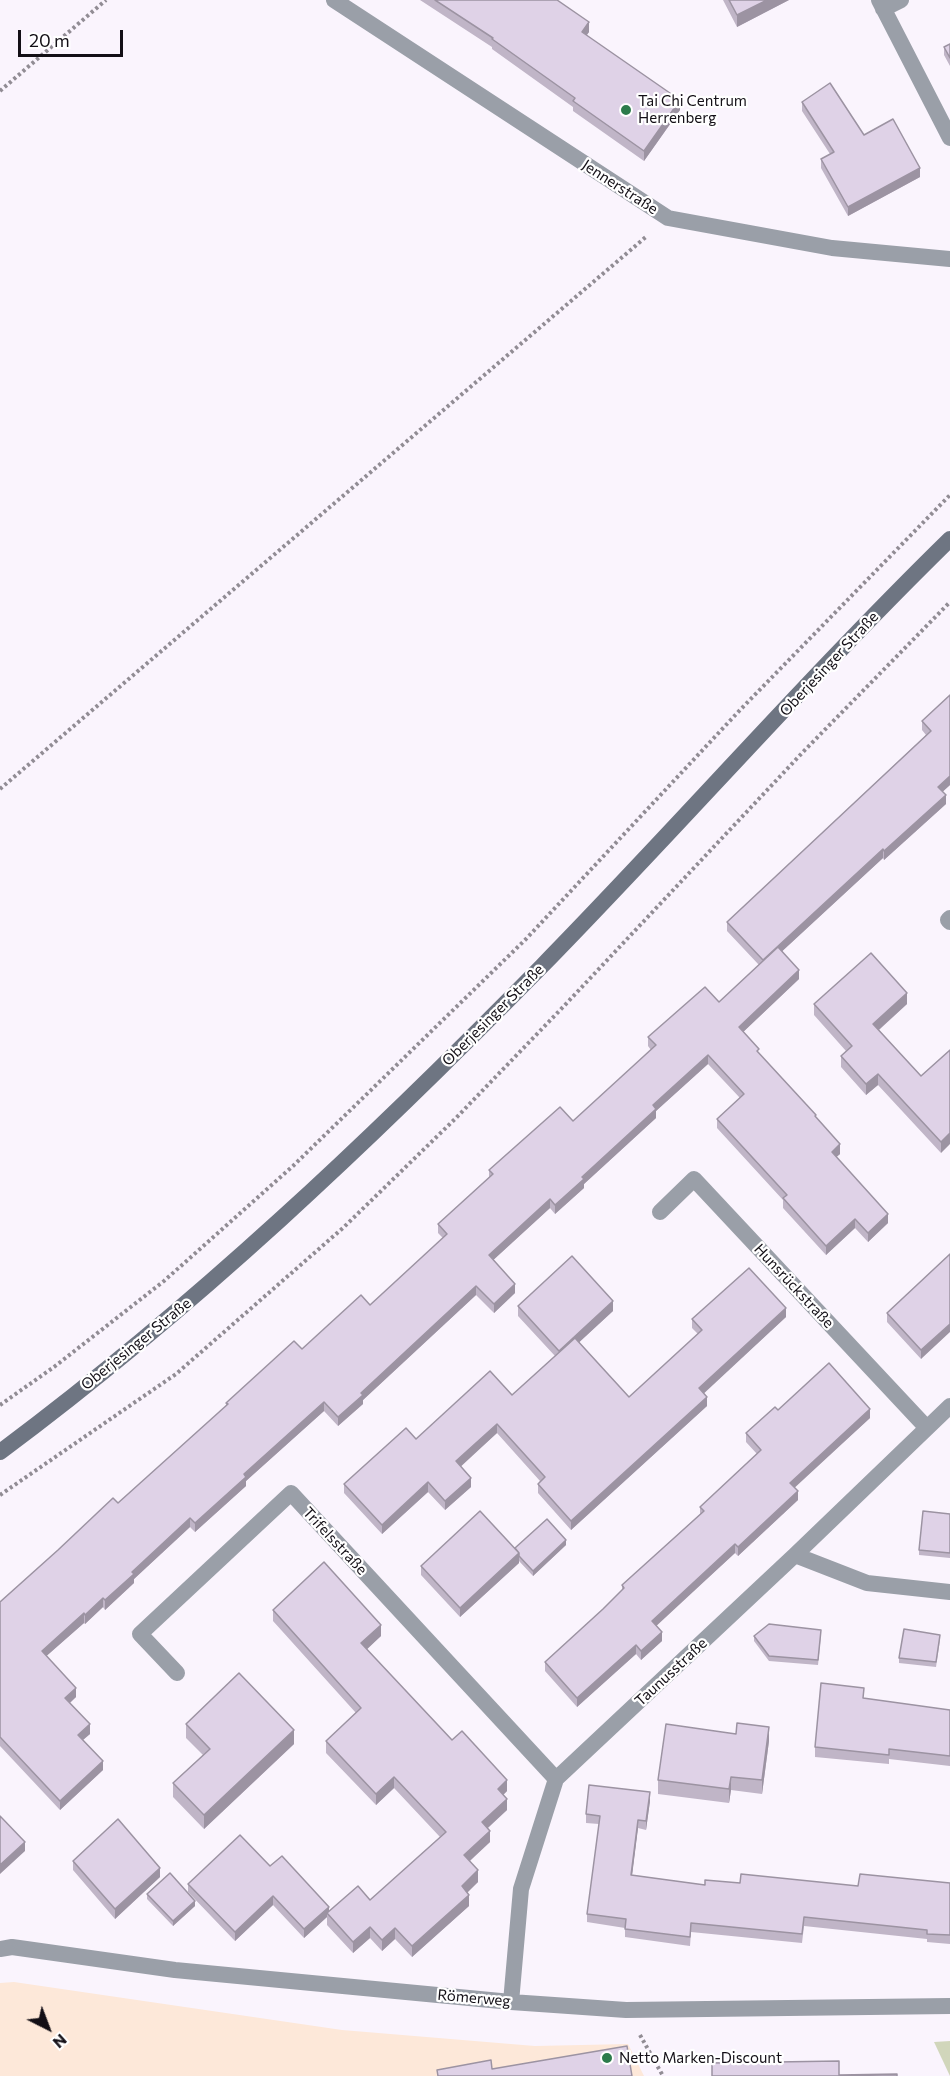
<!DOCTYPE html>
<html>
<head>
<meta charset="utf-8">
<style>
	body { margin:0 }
	#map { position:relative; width:950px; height:2076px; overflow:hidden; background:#faf4fd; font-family:Commissioner,sans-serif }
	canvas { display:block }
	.north { position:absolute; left:18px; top:1998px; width:60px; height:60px; -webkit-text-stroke:4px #fff; paint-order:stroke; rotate:138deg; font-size:16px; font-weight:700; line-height:24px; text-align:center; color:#130f16 }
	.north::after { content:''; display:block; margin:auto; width:21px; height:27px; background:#130f16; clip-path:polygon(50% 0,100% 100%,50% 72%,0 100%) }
	.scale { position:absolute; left:18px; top:30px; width:105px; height:27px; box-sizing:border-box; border:3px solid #130f16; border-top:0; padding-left:8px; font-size:18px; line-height:21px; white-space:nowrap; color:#130f16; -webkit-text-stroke:4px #fff; paint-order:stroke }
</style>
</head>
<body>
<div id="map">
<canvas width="950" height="2076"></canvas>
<div class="north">N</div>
<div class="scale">20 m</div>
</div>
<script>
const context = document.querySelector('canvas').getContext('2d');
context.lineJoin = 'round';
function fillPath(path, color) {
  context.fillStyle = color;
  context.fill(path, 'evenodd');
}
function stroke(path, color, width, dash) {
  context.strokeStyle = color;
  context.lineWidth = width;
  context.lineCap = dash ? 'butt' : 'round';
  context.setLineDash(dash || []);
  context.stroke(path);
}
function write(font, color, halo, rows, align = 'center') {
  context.font = font + ' Commissioner,sans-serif';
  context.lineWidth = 4.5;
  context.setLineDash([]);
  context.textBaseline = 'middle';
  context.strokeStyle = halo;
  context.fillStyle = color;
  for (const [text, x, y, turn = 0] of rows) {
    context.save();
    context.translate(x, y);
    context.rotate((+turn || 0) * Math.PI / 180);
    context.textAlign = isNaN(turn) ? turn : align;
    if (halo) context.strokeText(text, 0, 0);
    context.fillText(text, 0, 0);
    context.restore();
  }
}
const commercial = new Path2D(`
	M14,1982L342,2030L535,2046L628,2044L644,2076H0V1983Z`);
const green = new Path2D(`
	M950,2041V2076L934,2042Z`);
const path = new Path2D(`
	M0,91L106,0
	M0,789L647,236
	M0,1405L54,1367L164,1281L293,1166L526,939L740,710L950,495
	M0,1495L176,1374L344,1227L456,1118L564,1006L803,752L950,602
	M640,2035L663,2076`);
const minor = new Path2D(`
	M334,0L668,218L832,248L950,259
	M879,0L950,138
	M883,9L901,0
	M950,918L948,920L950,922
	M660,1212L694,1179L926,1427
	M795,1555L867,1583L950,1592
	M177,1673L140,1634L291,1493L556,1779
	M0,1949L12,1947L175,1970L511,2002L626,2010L950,2006
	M511,2002L521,1889L556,1779L795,1555L950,1406`);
const secondary = new Path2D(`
	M0,1452C195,1307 372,1139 542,966C680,825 809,677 950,539`);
const wall = new Path2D(`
	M420,0H557L589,32L587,35L680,110L644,161L573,111V107L492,49V47Z
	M723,0H789L737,27Z
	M950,44V66L944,55V47Z
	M802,102L864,135L920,177L848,216L821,168V159L830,154L802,111Z
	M950,695V785L942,792L946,804L884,860L883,858L782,951L799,979L743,1032L759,1053L816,1118L840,1154L836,1157L888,1223L868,1242L855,1228L826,1255L783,1208V1200L717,1128V1119L740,1098L708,1064L656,1111V1118L584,1184V1188L555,1214L550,1208L493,1260L515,1293L494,1313L476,1295L363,1400V1404L338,1426L324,1411L246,1481V1486L195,1532L190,1527L134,1579V1583L105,1610L103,1607L85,1624L84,1623L46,1656L76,1697L70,1703L90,1734L83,1740L103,1770L60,1810L0,1746V1602L58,1550L118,1503L226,1406V1403L302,1349L370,1305L443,1238L438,1233V1224L489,1177V1170L573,1121L651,1050L648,1046V1037L719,1002L759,965L727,931V922L926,735L922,730V721Z
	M814,1004H907L879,1030L921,1076L950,1050L941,1153L878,1085L866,1095L841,1067V1056L846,1051L814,1015Z
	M950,1254L921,1359L887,1322V1313Z
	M518,1306L613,1311L579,1342L629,1397L698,1334L692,1328V1319L786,1317L703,1393L707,1406L571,1530L538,1493V1484L540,1481L497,1433L460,1466L471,1487L445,1510L428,1492L382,1534L344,1493V1484L416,1439L512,1395L555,1356L518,1316Z
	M778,1410L870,1418L794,1487L798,1500L738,1556L735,1553L656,1625L662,1641L641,1660L636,1654L577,1707L545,1671V1662L603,1609L622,1590V1585L700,1514V1507L757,1454L746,1442V1433Z
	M950,1514V1558L919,1555V1550Z
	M566,1545L533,1576L519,1561V1563L460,1617L421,1575V1566L515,1548Z
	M273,1610L381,1636L366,1649L452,1740L507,1791L503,1795L507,1810L488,1828L490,1842L470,1861L478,1882L467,1892L469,1906L412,1957L395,1939L382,1951L370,1938L353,1953L327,1925V1917L304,1938L273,1905L235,1941L188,1892V1884L270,1866L329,1912L370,1900L440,1837L394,1788L376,1805L326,1753V1741L356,1713L273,1621Z
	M821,1635L818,1665L769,1661L754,1641V1636Z
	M940,1640L936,1667L899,1663V1658Z
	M864,1699L950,1710V1766L889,1759V1764L815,1757V1747Z
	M186,1724L294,1744L204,1829L173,1797V1783L203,1755L186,1738Z
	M769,1741L762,1794L731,1790L729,1803L658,1794V1780Z
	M650,1801L646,1830L638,1828L632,1875L705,1885L740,1883L858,1886L950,1883V1944L927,1942V1939L804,1926L802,1943L691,1932L690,1946L625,1937V1928L587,1922V1914L599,1824L586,1823V1814Z
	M73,1861L160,1877L115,1919L73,1870Z
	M147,1894L195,1906L173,1926L147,1899Z`);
const shadedWall = new Path2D(`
	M767,0H789L737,27V15Z
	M589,22V32L582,41V32Z
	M680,100V110L644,161V151Z
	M920,168V177L848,216V207Z
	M950,776V785L938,796V787Z
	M946,795V804L884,860V851Z
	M883,849V858L763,969V960Z
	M799,970V979L739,1036V1027Z
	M907,993V1004L873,1035V1024Z
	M708,1055V1064L656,1111V1118L584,1184V1188L555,1214V1205L653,1105Z
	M878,1074V1085L866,1095V1084Z
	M950,1133V1144L941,1153V1142Z
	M840,1144V1154L832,1161V1152Z
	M550,1199V1208L489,1264V1255Z
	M888,1214V1223L868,1242V1233Z
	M855,1219V1228L826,1255V1246Z
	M515,1284V1293L494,1313V1304Z
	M476,1286V1295L363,1400V1404L338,1426V1417L361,1393Z
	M613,1301V1311L559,1361V1351Z
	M786,1308V1317L699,1398V1388Z
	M950,1324V1332L921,1359V1350Z
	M707,1397V1406L571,1530V1521Z
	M324,1402V1411L246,1481V1486L195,1532V1523L244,1474Z
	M870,1409V1418L790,1492V1483Z
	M497,1424V1433L456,1471V1461Z
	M471,1478V1487L445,1510V1501Z
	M428,1482V1492L382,1534V1525Z
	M798,1491V1500L738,1556V1547Z
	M190,1518V1527L134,1579V1583L105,1610V1600L132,1572Z
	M566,1540V1545L533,1576V1571Z
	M735,1544V1553L652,1630V1621Z
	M519,1553V1563L460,1617V1608Z
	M103,1598V1607L85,1624V1615Z
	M84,1613V1623L42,1660V1651Z
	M381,1625V1636L361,1655V1643Z
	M662,1632V1641L641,1660V1651Z
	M636,1645V1654L577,1707V1698Z
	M76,1688V1697L65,1707V1698Z
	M90,1724V1734L78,1744V1735Z
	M769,1727V1741L762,1794V1780Z
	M294,1730V1744L204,1829V1815Z
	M103,1761V1770L60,1810V1801Z
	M394,1777V1788L376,1805V1794Z
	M731,1777V1790L729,1803V1789Z
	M507,1780V1791L498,1800V1789Z
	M650,1792V1801L646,1830V1821Z
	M507,1799V1810L482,1833V1822Z
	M638,1820V1828L631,1884V1875Z
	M490,1831V1842L464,1866V1855Z
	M25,1842V1851L0,1874V1865Z
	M160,1868V1877L115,1919V1909Z
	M478,1870V1882L462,1898V1886Z
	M469,1895V1906L412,1957V1946Z
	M273,1896V1905L235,1941V1932Z
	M195,1901V1906L173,1926V1921Z
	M329,1907V1915L327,1913V1917L304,1938V1929Z
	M370,1927V1938L353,1953V1942Z
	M395,1928V1939L382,1951V1940Z`);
const building = new Path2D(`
	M435,0H557L589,22L582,32L680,100L644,151L573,101L575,98L492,39L493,38Z
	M729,0H767L737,15Z
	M950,44V58L944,47Z
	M830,83L864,135L893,119L920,168L848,207L821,159L834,152L802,102Z
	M950,695V776L938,787L946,795L884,851L883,849L763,960L727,922L931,731L922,721Z
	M778,947L799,970L739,1027L759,1049L757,1051L816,1115L815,1116L840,1144L832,1152L888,1214L868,1233L855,1219L826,1246L783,1198L787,1195L717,1119L744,1094L708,1055L653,1105L656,1109L582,1177L584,1179L555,1205L550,1199L489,1255L515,1284L494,1304L476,1286L361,1393L363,1395L338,1417L324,1402L244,1474L246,1477L195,1523L190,1518L132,1572L134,1574L105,1600L103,1598L85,1615L84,1613L42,1651L76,1688L65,1698L90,1724L78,1735L103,1761L60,1801L0,1737V1602L58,1550L113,1498L118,1503L228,1404L226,1403L294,1341L302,1349L361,1295L370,1305L447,1234L438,1224L493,1174L489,1170L560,1107L573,1121L656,1045L648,1037L705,987L719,1002Z
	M871,953L907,993L873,1024L921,1076L950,1050V1133L941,1142L878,1074L866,1084L841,1056L852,1046L814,1004Z
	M950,1254V1324L921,1350L887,1313Z
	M572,1256L613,1301L559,1351L518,1306Z
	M749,1268L786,1308L699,1388L707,1397L571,1521L538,1484L545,1477L497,1424L456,1461L471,1478L445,1501L428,1482L382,1525L344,1484L406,1428L416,1439L490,1371L512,1395L575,1338L629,1397L702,1330L692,1319Z
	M829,1363L870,1409L790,1483L798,1491L738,1547L735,1544L652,1621L662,1632L641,1651L636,1645L577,1698L545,1662L603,1609L624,1588L622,1585L704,1511L700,1507L761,1450L746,1433L775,1407L778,1410Z
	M480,1511L519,1553L460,1608L421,1566Z
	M923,1511L950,1514V1553L919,1550Z
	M547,1519L566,1540L533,1571L519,1556V1553L515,1548Z
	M324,1562L381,1625L361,1643L452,1740L462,1731L507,1780L498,1789L507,1799L482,1822L490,1831L464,1855L478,1870L462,1886L469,1895L412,1946L395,1928L382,1940L370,1927L353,1942L327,1913L358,1886L370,1900L446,1832L394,1777L376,1794L326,1741L361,1708L273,1610Z
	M769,1624L821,1630L818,1660L769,1656L754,1636Z
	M904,1629L940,1635L936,1662L899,1658Z
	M239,1673L294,1730L204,1815L173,1783L210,1749L186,1724Z
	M821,1683L864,1688L863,1698L950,1710V1756L889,1749V1755L815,1747Z
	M737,1723L769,1727L762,1780L731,1777L729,1789L658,1780L666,1724L736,1734Z
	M589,1785L650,1792L646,1821L638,1820L631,1875L705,1885V1880L740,1883L741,1874L858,1886L860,1874L950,1883V1935L927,1934V1930L804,1917L802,1934L691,1923L690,1937L625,1929L626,1919L587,1914L600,1816L586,1814Z
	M0,1816L25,1842L0,1865Z
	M118,1819L160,1868L115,1909L73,1861Z
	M240,1835L270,1866L282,1856L329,1907L304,1929L273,1896L235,1932L188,1884Z
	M170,1873L195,1901L173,1921L147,1894Z
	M627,2046L632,2076H438L437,2070L491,2060L492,2069Z
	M839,2061V2075L897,2074V2076H712V2063Z`);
const markers = [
	[626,110,6,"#2c7b4b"],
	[607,2058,6,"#2c7b4b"]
];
const poiNames = [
	["Tai Chi Centrum",638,101],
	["Herrenberg",638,118],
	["Netto Marken-Discount",619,2058]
];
const streetNames = [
	["Jennerstraße",620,187,33],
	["Oberjesinger Straße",829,664,-47],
	["Oberjesinger Straße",493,1015,-45],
	["Hunsrückstraße",794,1286,47],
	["Oberjesinger Straße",136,1344,-39],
	["Trifelsstraße",335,1541,47],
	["Taunusstraße",671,1672,-43],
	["Römerweg",474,1998,5]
];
fillPath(commercial, '#fde8d9');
fillPath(green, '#d1d6bb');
stroke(path, '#918c94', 4, [3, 3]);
stroke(minor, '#9a9fa8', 16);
stroke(secondary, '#6e7582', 16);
fillPath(wall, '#c0b5c7');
fillPath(shadedWall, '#9c93a2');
fillPath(building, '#dfd2e7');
stroke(building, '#9c93a2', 1.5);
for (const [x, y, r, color] of markers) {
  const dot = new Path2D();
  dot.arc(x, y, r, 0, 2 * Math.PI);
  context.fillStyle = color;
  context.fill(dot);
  stroke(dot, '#fff', 2);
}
write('15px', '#130f16', '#fff', poiNames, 'left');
write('15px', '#130f16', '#fff', streetNames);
</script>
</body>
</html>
